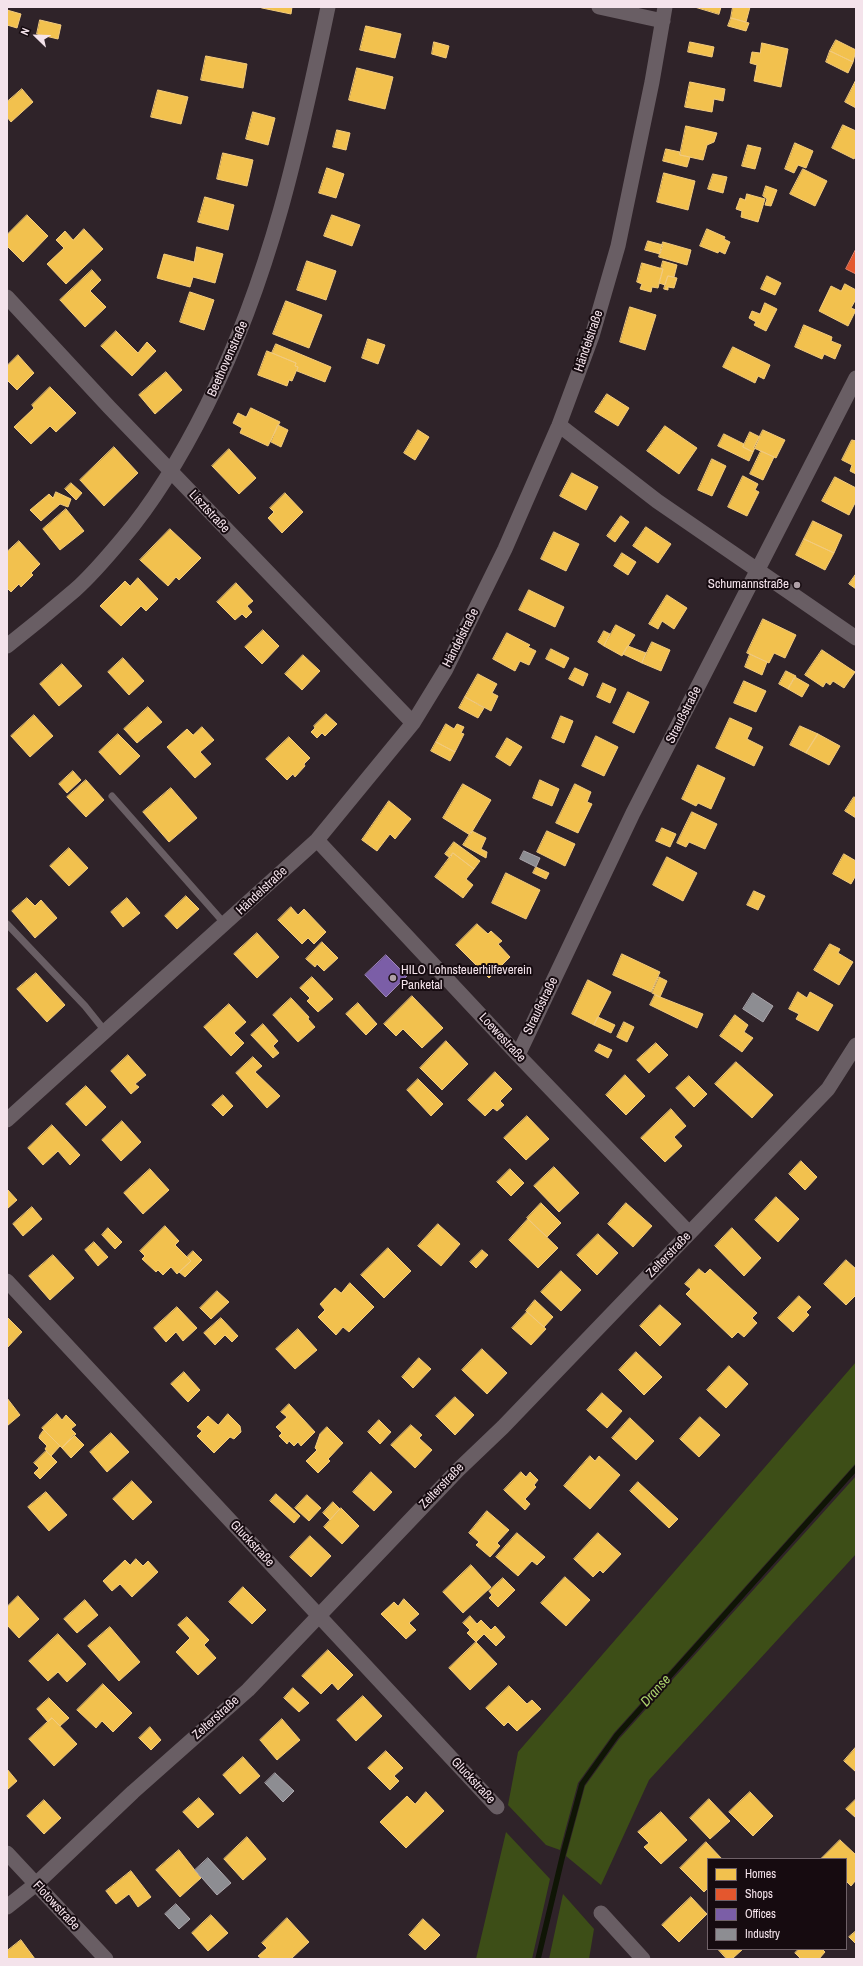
<!DOCTYPE html>
<html>
<head>
<meta charset="utf-8">
<style>
	body { margin:0 }
	#map { position:relative; width:863px; height:1966px; overflow:hidden; background:#2f2329; font-family:"Archivo Narrow",sans-serif }
	canvas { display:block }
	.frame { position:absolute; inset:0; border:8px solid #f4e3eb; pointer-events:none }
	.legend { position:absolute; left:707px; top:1858px; width:140px; height:92px; box-sizing:border-box; background:#160b10; border:1px solid #6f6168; margin:0; padding:5px 7px; list-style:none; font-size:12px; color:#f4e3eb }
	.legend li { display:flex; align-items:center; gap:8px; height:20px }
	.legend b { width:20px; border:1px solid #6f6168 }
	.north { position:absolute; left:16px; top:16px; width:40px; height:40px; -webkit-text-stroke:3px #160b10; paint-order:stroke; rotate:293deg; font-size:11px; font-weight:700; line-height:16px; text-align:center; color:#f4e3eb }
	.north::after { content:''; display:block; margin:auto; width:14px; height:18px; background:#f4e3eb; clip-path:polygon(50% 0,100% 100%,50% 72%,0 100%) }
</style>
</head>
<body>
<div id="map">
<canvas width="863" height="1966"></canvas>
<div class="frame"></div>
<ul class="legend">
<li><b style="height:11px;background:#f2c14e"></b>Homes</li>
<li><b style="height:11px;background:#e4572e"></b>Shops</li>
<li><b style="height:11px;background:#7b5ea7"></b>Offices</li>
<li><b style="height:11px;background:#8d8d92"></b>Industry</li>
</ul>
<div class="north">N</div>
</div>
<script>
const context = document.querySelector('canvas').getContext('2d');
context.lineJoin = 'round';
function fillPath(path, color) {
  context.fillStyle = color;
  context.fill(path, 'evenodd');
}
function stroke(path, color, width, dash) {
  context.strokeStyle = color;
  context.lineWidth = width;
  context.lineCap = dash ? 'butt' : 'round';
  context.setLineDash(dash || []);
  context.stroke(path);
}
function write(font, color, halo, rows, align = 'center') {
  context.font = font + ' "Archivo Narrow",sans-serif';
  context.lineWidth = 4;
  context.setLineDash([]);
  context.textBaseline = 'middle';
  context.strokeStyle = halo;
  context.fillStyle = color;
  for (const [text, x, y, turn = 0] of rows) {
    context.save();
    context.translate(x, y);
    context.rotate((+turn || 0) * Math.PI / 180);
    context.textAlign = isNaN(turn) ? turn : align;
    if (halo) context.strokeText(text, 0, 0);
    context.fillText(text, 0, 0);
    context.restore();
  }
}
const green = new Path2D(`
	M856,1362V1463L614,1733L578,1783L560,1850L546,1845L508,1805L518,1752Z
	M856,1476V1554L649,1780L601,1885L566,1856L585,1786L619,1739Z
	M506,1832L550,1879L532,1959H476Z
	M563,1894L594,1929L589,1959H549Z`);
const homes = new Path2D(`
	M263,7H292L291,14L262,8Z
	M695,7H721L719,14Z
	M733,7H750L746,22L731,18Z
	M7,10L21,14L17,28L7,25Z
	M731,18L749,23L746,31L728,26Z
	M40,20L61,25L58,39L37,34Z
	M366,26L401,34L395,58L360,50Z
	M836,40L856,50L853,62L830,51Z
	M434,42L449,46L446,58L432,54Z
	M690,42L714,47L712,57L688,52Z
	M762,43L788,49L781,87L754,81L757,65L750,63L752,52L760,53Z
	M830,51L853,62L848,73L826,62Z
	M206,56L247,64L243,88L201,80Z
	M357,68L393,77L385,109L349,100Z
	M856,80V108L845,102Z
	M690,82L725,89L723,101L714,99L712,112L685,107Z
	M22,89L33,102L11,122L7,117V102Z
	M158,90L188,97L181,124L151,117Z
	M253,112L275,118L268,145L246,139Z
	M843,125L856,131V155L854,159L832,148Z
	M686,126L717,133L714,142L707,145L703,160L680,155Z
	M337,130L350,133L346,150L333,147Z
	M795,143L813,151L806,168L798,165L794,173L785,169Z
	M748,145L761,148L755,169L742,166Z
	M666,149L680,152V155L690,157L687,167L663,161Z
	M223,153L253,160L247,186L217,179Z
	M327,168L344,174L336,198L319,193Z
	M803,169L827,181L815,206L790,194Z
	M664,173L695,181L688,210L657,202Z
	M713,174L727,177L723,193L708,189Z
	M766,186L777,190L771,206L765,205L767,199L763,196Z
	M747,194L765,199L758,222L741,217L742,211L736,209L740,198L745,200Z
	M205,197L234,205L228,230L198,222Z
	M27,215L48,236L23,262L7,246V235Z
	M332,215L360,225L352,246L324,236Z
	M84,229L103,249L66,284L47,264L64,248L56,240L65,231L73,240Z
	M707,229L725,237L724,239L730,242L725,254L719,251L718,253L700,246Z
	M648,241L663,245L660,254L645,250Z
	M663,242L691,250L687,265L659,257Z
	M197,247L223,254L215,283L193,277L190,287L157,278L164,254L194,262Z
	M307,261L336,271L326,300L297,290Z
	M663,261L677,265L674,277L668,276L665,285L659,283L663,269H661Z
	M642,263L663,269L658,288L652,287L651,292L640,289L642,284L637,282Z
	M92,270L101,280L90,291L106,307L85,327L60,300Z
	M668,276L677,278L674,288L668,287V290L664,289Z
	M767,276L781,283L775,295L761,289Z
	M845,284L856,290V299L851,308L856,310L848,326L819,311L831,286L841,291Z
	M190,292L214,300L204,330L180,322Z
	M286,301L322,315L309,348L273,334Z
	M765,303L777,309L766,331L754,325L756,322L749,318L752,311L760,314Z
	M630,307L656,315L645,350L620,342Z
	M804,325L832,337L831,341L841,345L835,359L824,354L822,359L795,347Z
	M116,331L138,353L147,342L156,351L132,376L101,346Z
	M368,339L385,345L378,364L362,358Z
	M276,344L331,367L325,382L297,371L298,367L295,366L296,363L272,353Z
	M733,347L770,365L764,379L758,376L755,383L723,367Z
	M267,351L296,363L295,366L298,367L292,381L289,380L287,386L258,375Z
	M18,355L34,373L17,390L7,380V366Z
	M166,372L182,390L155,414L139,395Z
	M50,387L76,413L56,432L50,426L31,444L14,427L34,408L32,405Z
	M607,394L629,408L618,426L595,412Z
	M251,408L280,422L268,446L240,433L242,428L233,423L238,413L246,417Z
	M278,425L288,430L281,447L271,442Z
	M665,426L697,448L679,474L647,451Z
	M418,430L429,437L415,460L404,453Z
	M763,430L785,440L776,458L754,448Z
	M750,432L760,437L753,452L743,447Z
	M724,434L744,444L743,447L753,452L749,461L718,446Z
	M852,440L856,441V474L850,471L852,465L842,460Z
	M114,447L138,473L104,506L80,480Z
	M229,449L256,478L239,494L212,466Z
	M761,451L774,457L763,480L750,474Z
	M712,459L726,466L712,496L698,490Z
	M572,473L598,487L586,510L560,496Z
	M743,476L758,484L755,490L759,492L747,516L728,507Z
	M835,477L856,488V501L849,515L822,501Z
	M71,483L82,493L76,500L65,489Z
	M56,492L71,499L68,507L60,504L41,521L30,510L49,494L53,498Z
	M285,493L303,512L282,533L268,518L274,512L270,508Z
	M66,509L84,531L60,550L43,529Z
	M621,516L629,522L615,542L607,536Z
	M813,521L842,535L834,553L804,539Z
	M646,527L671,544L658,563L633,546Z
	M170,529L201,558L179,580L176,577L168,586L140,560Z
	M554,532L579,544L566,571L541,559Z
	M804,539L834,553L825,570L796,555Z
	M19,541L40,564L31,573L33,575L21,587L19,584L11,592L7,588V552Z
	M622,553L636,562L628,575L614,566Z
	M856,574V589L849,584Z
	M138,578L158,599L146,611L141,606L121,626L100,606L125,581L130,586Z
	M236,583L253,601L247,606L252,612L246,618L242,614L235,620L217,602Z
	M529,590L564,607L555,627L519,610Z
	M667,595L687,608L674,629L662,621L658,629L649,624Z
	M763,619L796,635L785,658L774,653L769,663L747,653Z
	M616,625L635,635L622,656L604,646Z
	M263,630L279,646L262,664L245,647Z
	M604,631L610,634L604,646L598,642Z
	M507,633L530,645L528,647L536,651L529,665L520,661L515,671L493,659Z
	M652,642L670,650L661,671L642,663Z
	M628,646L646,653L642,663L623,654Z
	M551,649L569,658L564,668L546,659Z
	M822,650L855,672L844,688L833,681L830,685L826,682L823,687L805,675Z
	M750,654L767,662L762,675L745,667Z
	M303,655L320,671L302,690L285,674Z
	M123,658L144,681L129,695L108,672Z
	M62,664L82,686L59,706L40,684Z
	M575,668L588,674L583,686L569,679Z
	M786,671L796,676L788,689L779,684Z
	M478,674L497,684L492,693L498,696L491,711L465,697Z
	M795,677L809,685L802,697L788,689Z
	M744,681L766,691L756,712L734,703Z
	M603,683L616,689L610,703L597,697Z
	M628,692L649,702L634,733L613,723Z
	M465,697L484,708L478,718L459,708Z
	M148,707L162,722L137,743L124,729Z
	M326,714L337,724L325,736L322,733L317,738L311,732L315,728L314,726Z
	M34,715L53,736L30,757L11,736Z
	M561,716L573,721L564,743L552,738Z
	M730,718L752,728L747,739L763,747L754,766L716,748Z
	M446,724L454,729L457,724L464,727L461,733L464,734L455,752L436,742Z
	M800,726L818,734L806,753L790,745Z
	M202,727L214,740L200,752L211,764L195,778L167,747L187,729L193,735Z
	M118,734L140,756L120,775L99,752Z
	M818,734L840,746L829,765L806,753Z
	M596,736L618,747L604,776L582,766Z
	M289,737L310,758L304,764L305,766L295,777L293,774L287,780L266,759Z
	M507,738L522,747L510,766L496,757Z
	M436,742L455,752L450,761L431,751Z
	M698,765L725,778L711,809L698,803L696,806L682,799Z
	M73,771L81,780L67,793L59,784Z
	M86,780L104,800L86,817L67,797Z
	M540,780L559,789L552,806L533,798Z
	M463,784L491,800L470,835L443,818Z
	M575,784L591,792L587,802L592,804L578,833L556,823Z
	M171,788L197,818L169,842L143,812Z
	M854,797L856,798V818L845,811Z
	M389,801L411,819L395,839L390,834L377,851L362,840Z
	M692,812L717,824L705,849L689,842L686,847L677,843Z
	M662,828L676,834L670,847L656,841Z
	M472,831L486,838L481,849L487,852L486,858L463,845Z
	M547,831L575,844L565,866L537,852Z
	M454,842L480,861L474,869L453,853L450,858L445,854Z
	M69,848L88,868L69,886L50,866Z
	M453,853L474,869L466,879L473,885L463,898L435,877Z
	M844,854L856,861V875L851,884L833,874Z
	M667,857L697,873L683,901L653,885Z
	M536,867L549,873L546,879L533,873Z
	M506,873L540,890L526,919L492,903Z
	M754,891L765,896L758,910L747,905Z
	M186,896L199,909L177,929L165,916Z
	M27,898L35,906L41,900L57,918L35,938L12,911Z
	M127,898L140,913L123,927L111,912Z
	M291,907L298,915L304,909L326,932L314,944L308,938L302,944L278,920Z
	M477,924L488,934L491,931L502,941L498,944L510,957L489,978L456,945Z
	M257,933L279,957L257,978L234,954Z
	M322,942L338,958L324,971L317,964L315,967L306,959Z
	M830,944L840,949L838,953L853,962L839,985L814,970Z
	M622,954L660,972L651,992L613,975Z
	M36,973L65,1005L47,1022L17,989Z
	M312,977L333,999L318,1012L307,1001L310,998L300,988Z
	M659,977L667,981L660,997L652,993Z
	M588,980L611,992L594,1025L572,1014Z
	M798,992L807,998L810,992L833,1005L818,1031L796,1019L799,1014L789,1009Z
	M655,995L703,1014L697,1028L650,1005Z
	M412,996L443,1028L422,1048L403,1029L396,1036L384,1024Z
	M291,998L309,1017L308,1019L315,1027L298,1042L273,1015Z
	M358,1003L377,1024L366,1035L346,1014Z
	M229,1004L246,1022L234,1033L244,1043L231,1056L204,1027Z
	M735,1015L748,1025L744,1032L753,1038L742,1052L720,1036Z
	M598,1017L615,1025L611,1033L594,1025Z
	M624,1022L634,1027L627,1042L617,1037Z
	M263,1024L278,1041L273,1046L279,1053L273,1058L251,1035Z
	M446,1041L468,1064L442,1090L420,1068Z
	M656,1043L668,1055L649,1073L637,1060Z
	M599,1044L612,1050L608,1058L595,1051Z
	M128,1055L146,1075L135,1084L139,1087L131,1094L111,1071Z
	M253,1057L262,1066L255,1072L280,1096L267,1108L236,1073Z
	M736,1062L773,1095L752,1118L715,1084Z
	M495,1072L512,1089L500,1101L504,1105L497,1111L493,1108L485,1116L468,1100Z
	M625,1075L645,1096L626,1115L606,1095Z
	M689,1076L707,1094L694,1107L676,1088Z
	M418,1079L443,1104L431,1116L407,1090Z
	M86,1086L106,1107L86,1126L66,1104Z
	M223,1095L233,1106L223,1116L212,1105Z
	M671,1109L686,1126L674,1137L682,1146L665,1162L641,1138Z
	M527,1116L549,1139L526,1160L504,1138Z
	M122,1121L141,1142L121,1161L102,1140Z
	M52,1125L80,1155L70,1165L58,1151L43,1165L28,1148Z
	M801,1161L817,1177L805,1190L789,1174Z
	M554,1167L579,1193L559,1212L534,1186Z
	M150,1169L169,1190L143,1214L124,1193Z
	M510,1169L524,1183L511,1196L497,1182Z
	M7,1189L17,1200L7,1209Z
	M776,1197L799,1219L778,1242L755,1220Z
	M541,1203L561,1223L547,1237L527,1218Z
	M626,1203L652,1226L633,1247L608,1224Z
	M32,1207L42,1219L23,1236L13,1224Z
	M528,1219L558,1248L538,1268L509,1240Z
	M438,1224L460,1244L441,1266L418,1246Z
	M165,1226L179,1241L175,1245L191,1261L177,1274L171,1267L163,1275L158,1270L156,1272L142,1259L145,1256L140,1251Z
	M108,1228L122,1242L115,1249L102,1235Z
	M732,1228L761,1258L744,1276L715,1246Z
	M598,1234L618,1253L597,1275L577,1255Z
	M94,1242L108,1257L98,1266L85,1250Z
	M388,1248L411,1271L384,1298L361,1275Z
	M482,1250L488,1255L476,1268L470,1262Z
	M193,1251L202,1260L185,1277L179,1272L191,1261L187,1257Z
	M53,1255L74,1278L50,1300L29,1276Z
	M846,1260L856,1269V1295L846,1305L824,1284Z
	M699,1269L705,1274L710,1269L757,1313L752,1318L757,1323L744,1337L738,1332L732,1338L686,1294L691,1289L685,1284Z
	M561,1271L581,1290L561,1311L541,1292Z
	M350,1283L374,1307L349,1332L343,1327L336,1335L318,1317L325,1310L320,1304L335,1288L341,1293Z
	M217,1291L229,1302L211,1319L200,1308Z
	M799,1296L811,1307L806,1312L809,1315L793,1332L778,1318Z
	M535,1300L553,1317L544,1327L526,1311Z
	M660,1305L681,1324L660,1346L640,1326Z
	M177,1307L197,1328L183,1341L176,1332L166,1342L154,1328Z
	M527,1312L546,1329L531,1345L512,1328Z
	M7,1317L22,1332L7,1348Z
	M221,1318L238,1336L232,1342L225,1335L215,1345L204,1333Z
	M298,1329L317,1350L295,1369L276,1349Z
	M482,1349L507,1373L487,1394L462,1370Z
	M636,1352L662,1377L644,1395L619,1370Z
	M419,1358L431,1369L413,1388L402,1377Z
	M729,1366L748,1384L726,1408L707,1390Z
	M184,1372L200,1390L188,1402L171,1384Z
	M602,1393L622,1411L607,1428L587,1410Z
	M455,1397L474,1415L455,1435L436,1416Z
	M7,1398L20,1415L7,1426Z
	M289,1404L315,1432L301,1446L298,1442L294,1446L289,1441L287,1444L279,1436L282,1433L276,1427L287,1417L281,1412Z
	M57,1414L62,1420L66,1415L76,1425L71,1429L76,1434L62,1448L42,1428Z
	M228,1414L240,1426L241,1432L234,1439L230,1437L214,1453L197,1436L202,1431L197,1427L208,1416L218,1425Z
	M700,1417L720,1435L699,1457L680,1439Z
	M630,1418L654,1441L636,1460L612,1438Z
	M379,1420L391,1432L380,1444L368,1432Z
	M411,1425L422,1435L419,1438L432,1450L415,1468L391,1445Z
	M327,1427L343,1443L328,1459L330,1461L318,1473L306,1461L317,1450L315,1448L320,1434Z
	M44,1430L60,1446L51,1456L45,1449L47,1446L39,1438L40,1435Z
	M111,1433L129,1452L107,1472L90,1452Z
	M74,1435L84,1445L71,1458L62,1448Z
	M46,1451L57,1462L40,1479L34,1473L39,1468L34,1463Z
	M590,1456L595,1461L599,1456L620,1475L590,1509L564,1486Z
	M371,1472L392,1492L374,1511L353,1492Z
	M521,1472L526,1477L530,1472L538,1480L534,1485L536,1487L525,1499L530,1504L525,1510L504,1490Z
	M132,1481L152,1502L133,1520L113,1499Z
	M638,1482L678,1519L669,1528L630,1491Z
	M46,1492L67,1515L49,1531L28,1507Z
	M276,1494L300,1516L294,1523L270,1501Z
	M307,1495L321,1508L309,1521L295,1508Z
	M333,1502L340,1509L330,1520L323,1513Z
	M341,1508L359,1526L342,1544L324,1527Z
	M487,1511L509,1530L497,1543L500,1546L490,1557L476,1545L479,1542L469,1533Z
	M517,1533L545,1557L537,1565L532,1561L518,1576L496,1557Z
	M598,1533L621,1554L603,1573L600,1570L593,1577L574,1559Z
	M310,1536L331,1556L311,1577L290,1557Z
	M136,1559L143,1566L148,1561L158,1572L132,1597L120,1584L112,1591L103,1581L125,1560L130,1565Z
	M471,1565L491,1587L463,1613L443,1592Z
	M565,1577L590,1600L566,1626L541,1603Z
	M503,1578L515,1590L498,1607L489,1598L492,1595L489,1591Z
	M243,1587L266,1610L252,1624L229,1602Z
	M18,1596L39,1619L19,1638L7,1625V1607Z
	M404,1599L419,1614L409,1623L416,1630L406,1639L381,1614L394,1602L398,1606Z
	M85,1600L98,1615L77,1633L64,1619Z
	M470,1616L477,1624L481,1620L491,1630L495,1626L505,1637L496,1646L484,1634L476,1642L467,1633L470,1630L463,1623Z
	M187,1617L209,1640L204,1645L216,1658L198,1675L176,1652L190,1638L178,1625Z
	M110,1627L140,1662L119,1681L88,1646Z
	M58,1634L86,1664L67,1682L58,1672L48,1681L29,1661Z
	M476,1642L497,1664L470,1690L449,1668Z
	M328,1650L353,1675L338,1690L332,1683L321,1694L302,1676Z
	M103,1684L132,1713L113,1732L102,1721L96,1728L77,1710Z
	M509,1686L527,1704L532,1700L541,1709L517,1731L508,1722L504,1726L486,1708Z
	M293,1688L309,1703L299,1712L284,1698Z
	M363,1696L382,1716L356,1741L337,1720Z
	M49,1698L69,1718L60,1726L52,1718L48,1722L37,1709Z
	M52,1718L77,1744L54,1766L29,1739Z
	M282,1719L300,1740L277,1760L260,1740Z
	M150,1727L161,1740L151,1750L139,1738Z
	M856,1747V1772L844,1761Z
	M386,1751L403,1768L394,1776L399,1781L390,1790L368,1768Z
	M243,1757L260,1776L240,1794L223,1775Z
	M7,1769L17,1781L7,1790Z
	M426,1792L444,1811L406,1848L380,1822L407,1796L415,1804Z
	M750,1792L773,1816L753,1836L729,1812Z
	M199,1798L214,1814L198,1828L183,1812Z
	M709,1799L730,1821L710,1839L690,1818Z
	M856,1799V1818L846,1809Z
	M44,1800L61,1818L44,1834L27,1816Z
	M661,1812L687,1840L661,1864L644,1847L649,1843L638,1832Z
	M247,1837L266,1859L243,1880L224,1859Z
	M840,1840L856,1855V1880L851,1886L846,1881V1859L822,1858Z
	M706,1842L722,1859H708V1888L704,1892L680,1868Z
	M179,1850L201,1878L180,1897L156,1870Z
	M131,1871L151,1897L138,1907L129,1894L116,1904L106,1891Z
	M691,1897L707,1914L679,1942L662,1925Z
	M211,1915L228,1933L208,1951L192,1933Z
	M287,1918L309,1942L291,1959H262L258,1956L267,1948L262,1943Z
	M423,1919L440,1935L425,1950L409,1935Z
	M856,1931V1944L849,1937Z
	M21,1940L35,1959H7V1951Z
	M718,1949H743L732,1959H727Z
	M799,1949H822L825,1952L819,1959H801L795,1953Z`);
const shops = new Path2D(`
	M856,249V274L846,269Z`);
const offices = new Path2D(`
	M386,955L407,976L386,997L365,975Z`);
const industry = new Path2D(`
	M524,851L540,858L536,867L520,859Z
	M753,993L773,1006L763,1022L743,1009Z
	M275,1773L294,1791L283,1802L265,1783Z
	M208,1858L231,1883L217,1895L195,1870Z
	M176,1904L190,1919L179,1929L165,1914Z`);
const stream = new Path2D(`
	M538,1959L563,1854L582,1784L617,1735L856,1468`);
const service = new Path2D(`
	M112,796L225,924
	M7,924L85,1006L105,1031`);
const minor = new Path2D(`
	M599,7L663,21
	M7,297L109,407L413,723
	M559,425L657,501L856,638
	M7,646C30,628 53,609 75,590C92,575 108,556 123,538C157,498 184,451 207,405C271,276 299,146 328,7
	M317,840L518,1055L689,1233
	M518,1055L633,813L856,378
	M7,1120L317,840L413,723L446,669L505,549L559,425L592,336L618,246L652,82L665,7
	M7,1281L497,1807
	M7,1853L106,1959
	M7,1907L36,1884L133,1792L248,1690L458,1470L503,1427L828,1089L856,1045
	M601,1913L643,1959`);
const markers = [
	[797,585,4,"#afa0a7"],
	[393,978,4,"#afa0a7"]
];
const streetNames = [
	["Händelstraße",589,341,-71],
	["Beethovenstraße",228,359,-66],
	["Lisztstraße",209,512,47],
	["Händelstraße",461,638,-63],
	["Straußstraße",684,715,-63],
	["Händelstraße",262,891,-43],
	["Straußstraße",541,1006,-64],
	["Loewestraße",502,1038,47],
	["Zelterstraße",669,1255,-46],
	["Zelterstraße",442,1486,-46],
	["Gluckstraße",252,1544,47],
	["Zelterstraße",216,1718,-42],
	["Gluckstraße",473,1781,47],
	["Flotowstraße",56,1906,47]
];
const poiNames = [
	["Schumannstraße",789,585],
	["HILO Lohnsteuerhilfeverein",401,971,"left"],
	["Panketal",401,986,"left"]
];
const waterNames = [
	["Dranse",656,1691,-48]
];
fillPath(green, '#3d4e17');
fillPath(homes, '#f2c14e');
stroke(homes, '#f3cb7d', 1);
fillPath(shops, '#e4572e');
stroke(shops, '#e98167', 1);
fillPath(offices, '#7b5ea7');
stroke(offices, '#9f86bb', 1);
fillPath(industry, '#8d8d92');
stroke(industry, '#aca7ad', 1);
stroke(stream, '#0f1505', 5.5);
stroke(service, '#695e64', 7);
stroke(minor, '#695e64', 15);
for (const [x, y, r, color] of markers) {
  const dot = new Path2D();
  dot.arc(x, y, r, 0, 2 * Math.PI);
  context.fillStyle = color;
  context.fill(dot);
  stroke(dot, '#160b10', 1.5);
}
write('13px', '#f4e3eb', '#160b10', streetNames);
write('13px', '#f4e3eb', '#160b10', poiNames, 'right');
write('italic 14px', '#acd46c', '#160b10', waterNames);
</script>
</body>
</html>
